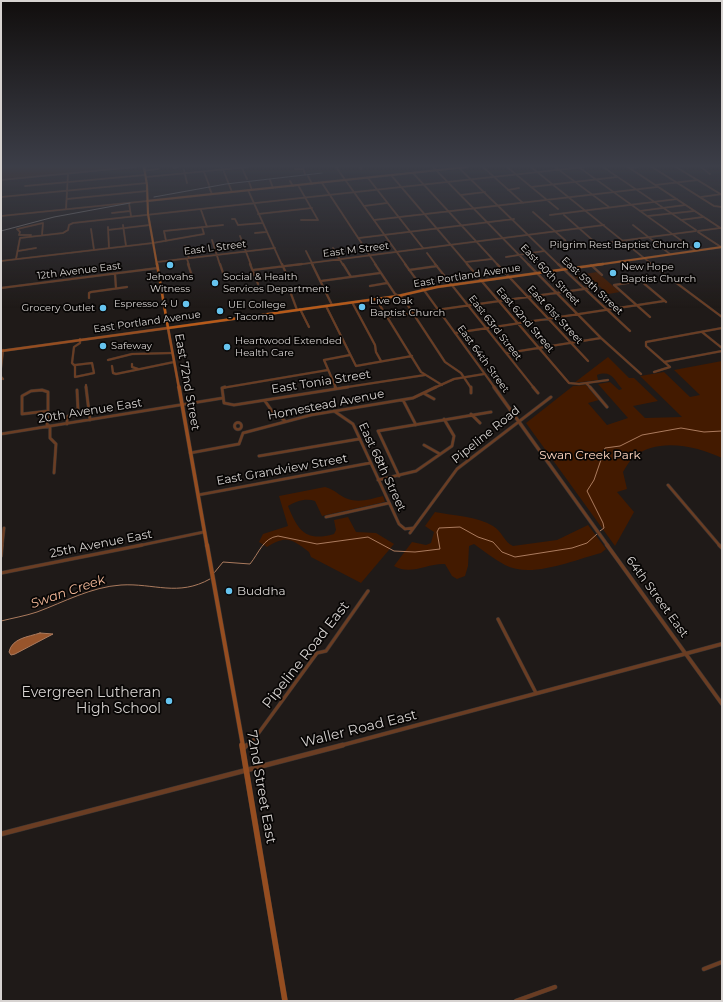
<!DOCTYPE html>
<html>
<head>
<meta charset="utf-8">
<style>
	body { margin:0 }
	#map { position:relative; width:723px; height:1002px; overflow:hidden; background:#1f1a18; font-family:Montserrat,sans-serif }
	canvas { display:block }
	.frame { position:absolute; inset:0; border:2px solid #d7d3d1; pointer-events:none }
</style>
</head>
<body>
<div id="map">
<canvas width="723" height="1002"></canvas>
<div class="frame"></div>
</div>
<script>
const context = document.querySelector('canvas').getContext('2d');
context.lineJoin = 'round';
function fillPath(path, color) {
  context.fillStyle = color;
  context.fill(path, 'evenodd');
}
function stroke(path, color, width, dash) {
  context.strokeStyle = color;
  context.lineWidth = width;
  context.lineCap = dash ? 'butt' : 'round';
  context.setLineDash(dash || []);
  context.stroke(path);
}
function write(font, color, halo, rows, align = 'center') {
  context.font = font + ' Montserrat,sans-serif';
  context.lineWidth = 3.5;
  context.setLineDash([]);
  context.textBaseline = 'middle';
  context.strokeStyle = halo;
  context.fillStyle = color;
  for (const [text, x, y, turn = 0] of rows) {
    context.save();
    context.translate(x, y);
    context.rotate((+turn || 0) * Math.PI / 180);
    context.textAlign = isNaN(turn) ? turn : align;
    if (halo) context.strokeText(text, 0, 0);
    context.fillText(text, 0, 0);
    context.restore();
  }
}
const green = new Path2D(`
	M1,167H123V168L1,180Z
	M597,272L620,292L608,294L599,286L587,287L574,276Z
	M608,357L629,378H634L658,401L633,406L645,418L682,417L640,376L664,372L690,397L700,395L674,370L722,361V458C697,446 657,437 634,457C629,461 626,467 623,472L627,489L617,492L634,512L615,546L526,423L573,386L586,385L599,400L588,403L607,425L628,418L598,384L610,382L619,390L622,389C614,379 611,370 597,375L598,380L574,383Z
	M325,487C336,490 339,496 348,499C359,503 371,499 383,496L385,502L322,516L315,501C306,498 296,501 288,506C298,531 306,542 334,534L336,530L334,520L348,517L356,532L376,533L394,544L361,583L311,557L309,552C292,539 286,535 267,547L259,542L263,534L288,526L279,496Z
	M435,512C454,516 477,516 493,526C502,531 504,542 513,546L557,540L588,525L606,549L601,553C574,560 531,579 505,565C494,559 484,551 474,544L469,546L468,566L465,576L457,579L452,576L445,564C427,563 411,576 394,566L412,542L426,545L431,543L434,532L425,526Z`);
const water = new Path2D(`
	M40,633L53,634L15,654L11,655L9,652C12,638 28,637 40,633Z`);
const stream = new Path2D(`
	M600,531L604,528L603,523L587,491L594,480L605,448L620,446L642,435L681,428L704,432L722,431
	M214,573L223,562L250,564C259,553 263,538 278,536L317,544L368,537L394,551L415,552L440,549L437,532L439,528L460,527L478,537L493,542L502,552L515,557L572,548L587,543L597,534
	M1,621C13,618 25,616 37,612C64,602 91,587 121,585C154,583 178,597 210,579`);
const minorFar4 = new Path2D(`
	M222,167L232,192
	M360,167L361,169
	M433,167L529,265
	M483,167L523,203
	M507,167L558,209
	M555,167L609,207
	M603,167L696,230
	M628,167L722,229
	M652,167L714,206L722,207
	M676,167L722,195
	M701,167L710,174
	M174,168L177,167
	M242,168L247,179
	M303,168L305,174
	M459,168L559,265
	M580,168L696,251
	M629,168L638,167
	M295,169H303
	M184,170L187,183
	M144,171L158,169
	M204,172L209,185
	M413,173L498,265
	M391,175L468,265
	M308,176L312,184
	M146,177L248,167
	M368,178L423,248
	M1,180L135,167
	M270,180L273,188
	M290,181L293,186
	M249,182L252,190
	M322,183L376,265
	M298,185L318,220H301
	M655,185L698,180
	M25,186L145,175
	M209,187L212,194
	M531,187L617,177
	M248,190L282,265
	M508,190L519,188
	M461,195L485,192
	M1,197L147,183
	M701,197L722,194
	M67,199L147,191
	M129,203L131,216
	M364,206L387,203
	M66,209L68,174
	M201,210L207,227
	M640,211L685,205
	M533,212L565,240L566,243
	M112,213L130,211
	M258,214L312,208
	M550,215L677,199
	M564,215L597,244L696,231
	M648,216L694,211
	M232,219H235L238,225L262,223
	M374,220L657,187
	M681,220L703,217
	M73,223L584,167
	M123,225L126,246
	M633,225L670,254
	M108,227L109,248
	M91,229L94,250
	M108,230L150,225
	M698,231L720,228
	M698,232L721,247
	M255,233L266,232
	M30,236L31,235H19L20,232L17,229L43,223L42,235
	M240,236L251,265
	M359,238L514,219
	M212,240L220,265
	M166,241L164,231L223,225
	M153,243L204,234L202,227
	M185,246L189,258
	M333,248L343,265
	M18,251L36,248
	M306,251L313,265
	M427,253L436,265
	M506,257L544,251
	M644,258L653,265
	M16,259L20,238L63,233L68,230L69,225L73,223
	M187,259L189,265
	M157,262L275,248
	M466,262L492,259
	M295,265L604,225`);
const minorFar3 = new Path2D(`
	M188,264L192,276
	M220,264L223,273
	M250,264L258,284
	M282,264L289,280
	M312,264L332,305
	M343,264L351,277
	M375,264L395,294L403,298L445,362L461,373L471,388
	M435,264L534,388
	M467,264L569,383L579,384L608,380
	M497,264L588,361
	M528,264L601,338L641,374
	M558,264L630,331
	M651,264L722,317
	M591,265L602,275
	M253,270L302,264
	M409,270L437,266
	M115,274L116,288
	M321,281L380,273
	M370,286L387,283
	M1,288L158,268
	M285,288L290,291L297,310
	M89,298V293L91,292L127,287
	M376,299L421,372L442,385
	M352,302L375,345L376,352L381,361
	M326,306L356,366L412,356
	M300,309L309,327
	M387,317L598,287
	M650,317L614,285L641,281L666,302
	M702,332L722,348
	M455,333L664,301
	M507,353L601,338
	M108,360L132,354L172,353
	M664,362L722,351
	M132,364V367L138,369
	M75,365L92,363L94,373L75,377V366L72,363L74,347L80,343V339
	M112,366L113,373L116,374L174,362
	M1,368L3,350
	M654,372L670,367L646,346V342L722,328
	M1,377L3,379
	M587,384L591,388
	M86,385V388
	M222,388L328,370
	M336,388L324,360L350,355
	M341,388L425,375
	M434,388L454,379L484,374`);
const minorFar2 = new Path2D(`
	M86,387L90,420
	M225,387L222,388L224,403L234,405L348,387
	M335,387L336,389
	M471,387V393
	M533,387L538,393
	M590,387L607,407
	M42,390L48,392V411L22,414V396L31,391Z
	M425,394L434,399
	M403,400L416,425
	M265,401L272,411L285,421
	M48,411L47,425L50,426V438L56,444L54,473
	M334,411L353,424L399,524L405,529L413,528
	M471,414L480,423
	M234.5 426a3.5 3.5 0 1 1 7 0a3.5 3.5 0 1 1-7 0Z
	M67,424V417L78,409L77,390
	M1,434L223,398
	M424,445L440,454
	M190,453L239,444L243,433L311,415L413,398L436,387
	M259,456L359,439
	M399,476L378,431L491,412
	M378,480L416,471L452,446L454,436L444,419
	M668,485L720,546
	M198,495L370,463
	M326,517L389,503
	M410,533L457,469L551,397
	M2,546L4,528
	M137,546L204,532`);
const minorFar1 = new Path2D(`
	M719,545L722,548
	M1,556L2,545
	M1,573L142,545
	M498,619L536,693
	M246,746L252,742L317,653L326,651L368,591`);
const minor = new Path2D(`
	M244,748L247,745
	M704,969L722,962
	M516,1001L555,987`);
const tertiaryFar4 = new Path2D(`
	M336,167L406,265
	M531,167L644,258
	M1,216L147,201
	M1,261L153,243`);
const tertiaryFar3 = new Path2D(`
	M405,264L495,388`);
const tertiaryFar2 = new Path2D(`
	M494,387L608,546`);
const tertiaryFar1 = new Path2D(`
	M607,545L722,704
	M339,746L722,644`);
const tertiary = new Path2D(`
	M1,834L343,745`);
const secondaryFar4 = new Path2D(`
	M147,201L467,167`);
const secondaryFar3 = new Path2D(`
	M1,351L168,328L179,388`);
const secondaryFar2 = new Path2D(`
	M179,387L207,546`);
const secondaryFar1 = new Path2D(`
	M207,545L243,746`);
const secondary = new Path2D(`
	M242,745L285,1001`);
const primaryFar1 = new Path2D(`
	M144,167L147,185L148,214L157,265
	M596,265L722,247`);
const primary = new Path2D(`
	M157,264L168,328L398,296L437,287L603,264`);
const rail = new Path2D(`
	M154,197L226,184L322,173
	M1,231L54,217L130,203`);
const markers = [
	[697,245,4,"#66c4ef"],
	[170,265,4,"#66c4ef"],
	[613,273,4,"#66c4ef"],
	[215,283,4,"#66c4ef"],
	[186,304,4,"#66c4ef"],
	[362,307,4,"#66c4ef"],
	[103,308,4,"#66c4ef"],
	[220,311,4,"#66c4ef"],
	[103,346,4,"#66c4ef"],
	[227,347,4,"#66c4ef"],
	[229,591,4,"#66c4ef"],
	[169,701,4,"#66c4ef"]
];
const farPoinames = [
	["Pilgrim Rest Baptist Church",689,245,"right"],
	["New Hope",621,267],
	["Baptist Church",621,279],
	["Jehovahs",170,277,"center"],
	["Witness",170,289,"center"],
	["Social & Health",223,277],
	["Services Department",223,289],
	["Live Oak",370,301],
	["Baptist Church",370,313],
	["Espresso 4 U",178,304,"right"],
	["UEI College",228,305],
	["- Tacoma",228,317],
	["Grocery Outlet",95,308,"right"],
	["Heartwood Extended",235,341],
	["Health Care",235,353],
	["Safeway",111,346]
];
const farStreetnames = [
	["East L Street",215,248,-7],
	["East M Street",356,250,-7],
	["12th Avenue East",79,271,-7],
	["East 60th Street",550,275,46],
	["East Portland Avenue",467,276,-9],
	["East 59th Street",592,286,43],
	["East 61st Street",555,315,47],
	["East 62nd Street",525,320,49],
	["East Portland Avenue",147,322,-8],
	["East 63rd Street",495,328,52],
	["East 64th Street",483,359,54]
];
const streetNames = [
	["East 72nd Street",187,382,80],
	["East Tonia Street",321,382,-9],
	["Homestead Avenue",326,405,-11],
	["20th Avenue East",90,411,-9],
	["Pipeline Road",486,435,-39],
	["East 68th Street",382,467,65],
	["East Grandview Street",282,470,-10],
	["25th Avenue East",101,544,-11],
	["64th Street East",657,597,54]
];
const parkNames = [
	["Swan Creek Park",590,455]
];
const poiNames = [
	["Buddha",237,591]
];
const waterNames = [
	["Swan Creek",68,592,-19]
];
const nearStreetnames = [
	["Pipeline Road East",306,655,-52],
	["Waller Road East",359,729,-14],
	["72nd Street East",261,787,80]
];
const nearPoinames = [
	["Evergreen Lutheran",161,693],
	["High School",161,709]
];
fillPath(green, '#431a00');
fillPath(water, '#98552c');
stroke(water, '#ab7b5e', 1);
stroke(stream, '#ab7b5e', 1);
stroke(minorFar4, '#393432', 2);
stroke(minorFar3, '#393432', 2.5);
stroke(minorFar2, '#393432', 3.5);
stroke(minorFar1, '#393432', 4);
stroke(minor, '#393432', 5);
stroke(tertiaryFar4, '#393432', 2);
stroke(tertiaryFar3, '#393432', 2.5);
stroke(tertiaryFar2, '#393432', 4);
stroke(tertiaryFar1, '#393432', 4.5);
stroke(tertiary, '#393432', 5.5);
stroke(secondaryFar4, '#393432', 2.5);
stroke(secondaryFar3, '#393432', 3);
stroke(secondaryFar2, '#393432', 4.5);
stroke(secondaryFar1, '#393432', 5);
stroke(secondary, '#393432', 6);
stroke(primaryFar1, '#393432', 2.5);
stroke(primary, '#393432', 3);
stroke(minorFar4, '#6a3d23', 1.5);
stroke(minorFar3, '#6a3d23', 2);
stroke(minorFar2, '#6a3d23', 2.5);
stroke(minorFar1, '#6a3d23', 3);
stroke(minor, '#6a3d23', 4);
stroke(tertiaryFar4, '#6a3d23', 1.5);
stroke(tertiaryFar3, '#6a3d23', 2);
stroke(tertiaryFar2, '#6a3d23', 3);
stroke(tertiaryFar1, '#6a3d23', 3.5);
stroke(tertiary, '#6a3d23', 4.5);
stroke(secondaryFar4, '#954d20', 2);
stroke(secondaryFar3, '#954d20', 2.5);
stroke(secondaryFar2, '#954d20', 3.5);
stroke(secondaryFar1, '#954d20', 4);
stroke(secondary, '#954d20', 5.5);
stroke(primaryFar1, '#b75a19', 2);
stroke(primary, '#b75a19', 2.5);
stroke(rail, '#7c7876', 1);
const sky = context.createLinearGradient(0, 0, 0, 308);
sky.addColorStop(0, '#110e0d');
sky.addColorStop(0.54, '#3c3e48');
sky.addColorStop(1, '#3c3e4800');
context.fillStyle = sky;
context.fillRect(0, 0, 723, 308);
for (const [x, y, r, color] of markers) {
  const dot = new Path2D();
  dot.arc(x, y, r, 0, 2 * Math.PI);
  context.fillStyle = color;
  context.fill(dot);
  stroke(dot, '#080605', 1.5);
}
write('10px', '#d7d3d1', '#080605', farPoinames, 'left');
write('10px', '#d7d3d1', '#080605', farStreetnames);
write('12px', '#d7d3d1', '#080605', streetNames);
write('12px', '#ffd6c1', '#080605', parkNames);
write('12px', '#d7d3d1', '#080605', poiNames, 'left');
write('italic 13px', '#f4b999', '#080605', waterNames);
write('14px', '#d7d3d1', '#080605', nearStreetnames);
write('14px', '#d7d3d1', '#080605', nearPoinames, 'right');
</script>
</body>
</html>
